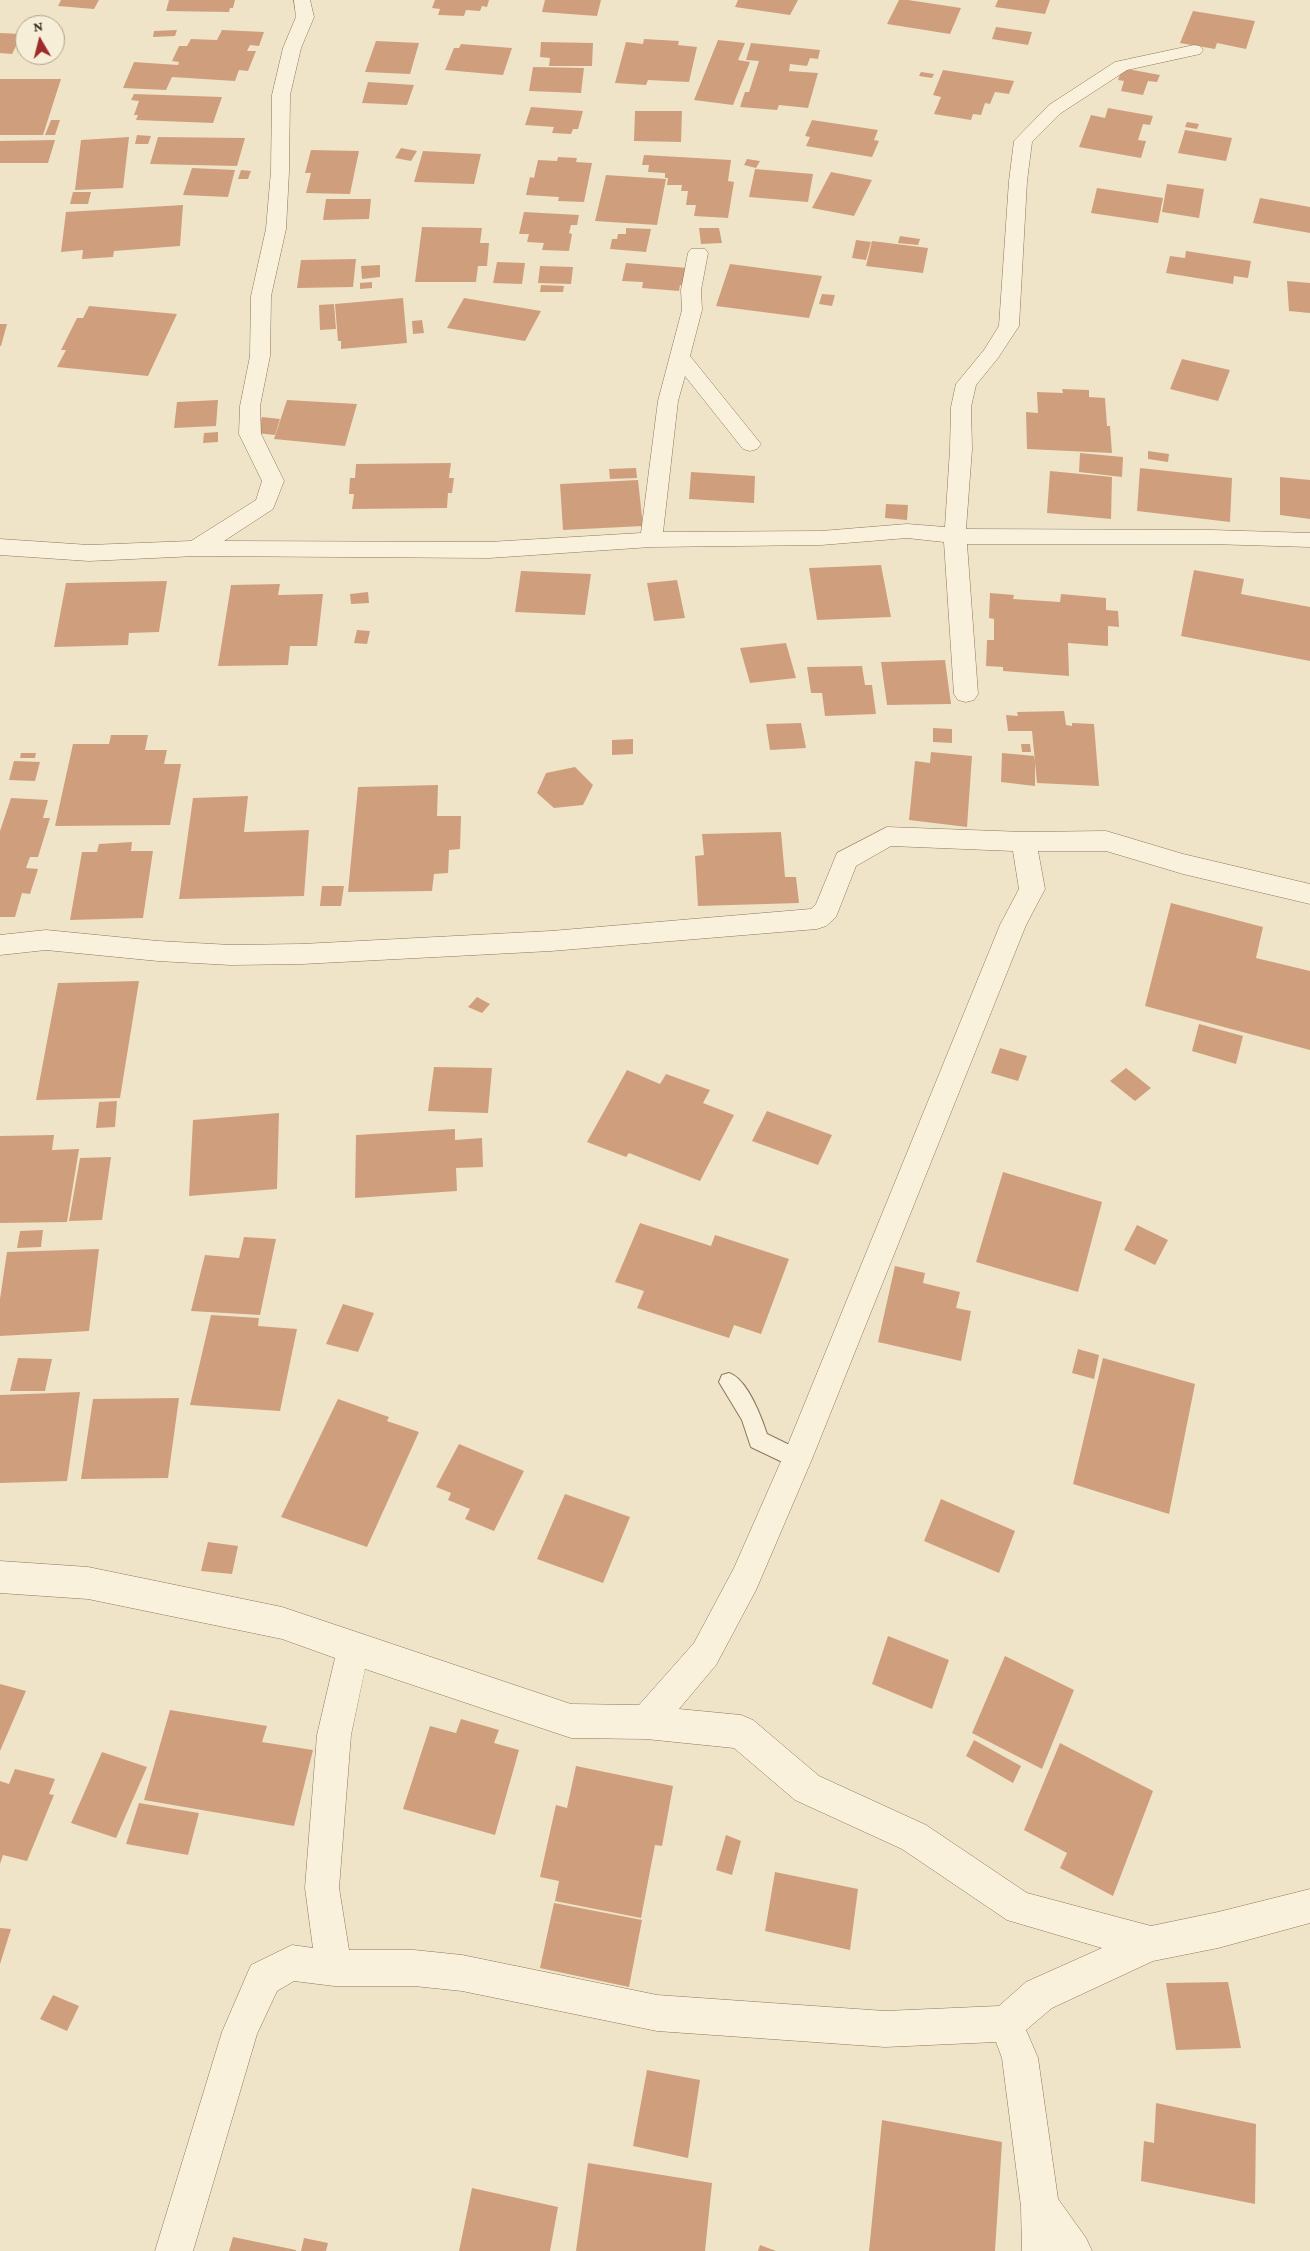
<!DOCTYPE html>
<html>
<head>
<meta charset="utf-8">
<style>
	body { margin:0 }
	#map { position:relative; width:1310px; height:2251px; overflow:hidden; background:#f0e4c8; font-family:"Crimson Pro",serif }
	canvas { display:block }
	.north { position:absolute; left:15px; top:15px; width:50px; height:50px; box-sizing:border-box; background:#f7eed8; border:1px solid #ada18e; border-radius:50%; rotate:352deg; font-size:14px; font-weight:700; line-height:20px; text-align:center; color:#3d2e20 }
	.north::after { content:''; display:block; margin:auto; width:18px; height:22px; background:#9e2a2b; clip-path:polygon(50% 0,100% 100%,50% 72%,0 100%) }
</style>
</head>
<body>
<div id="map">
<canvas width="1310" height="2251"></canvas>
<div class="north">N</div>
</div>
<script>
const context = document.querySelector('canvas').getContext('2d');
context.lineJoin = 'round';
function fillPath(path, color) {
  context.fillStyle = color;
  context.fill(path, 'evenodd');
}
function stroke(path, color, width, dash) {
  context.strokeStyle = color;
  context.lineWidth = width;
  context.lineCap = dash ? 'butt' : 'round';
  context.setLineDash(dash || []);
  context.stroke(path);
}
const building = new Path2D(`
	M61,0H99L94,9L58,6Z
	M169,0H235L233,8H230L229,12L166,11Z
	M435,0H489L487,7L482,6L480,11L466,10L464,16L438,15L440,9L432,8Z
	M545,0H601L597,16L542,12Z
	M738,0H798L790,15L735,7Z
	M899,0H908L961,8L950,34L887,24Z
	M998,0H1050L1045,14L995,7Z
	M1193,11L1255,21L1246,49L1217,43L1215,49L1180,43Z
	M996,27L1032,32L1028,45L992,39Z
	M177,30L175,36L153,37L154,31Z
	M222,30L264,32L259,46L250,45L247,51H256L248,71L239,70L235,81L172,77L166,90L123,88L134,62L178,65L179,62L172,61L179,46H187L191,39L217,40Z
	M0,33L22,34L12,54L0,53Z
	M644,39L679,41L678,45L697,47L689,82L648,80L646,85L615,83L626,42L643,44Z
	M718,40L745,43L738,60L750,62L733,105L694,100Z
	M376,41L419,43L410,74L365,72Z
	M541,42L593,43L592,66H549L550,58L540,57Z
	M751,43L820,50L818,59L810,58L807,66L790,64L789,71L818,73L808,108L779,105L777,110L740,107L745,92H749L759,61L746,60Z
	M461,44L512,48L503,75L445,70L454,48H459Z
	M533,67L584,68L581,93L529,91Z
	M1122,68L1160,75L1157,82L1148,81L1143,95L1121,91L1124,81L1118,80Z
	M943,70L1014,81L1009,94L995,92L990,104L985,103L981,115L973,114L971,120L934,114L941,97L933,95Z
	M921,72L934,74L932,78L919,76Z
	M0,79H61L43,135H0Z
	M368,82L414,85L407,105L362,103Z
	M134,94L222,97L213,123L136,120L138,115H134L139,101L131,100Z
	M531,107L583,111L578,129H573L571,134L552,133L554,127L525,125Z
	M1108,108L1153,116L1150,125L1143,124L1138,140L1146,141L1141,158L1079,147L1091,115L1105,118Z
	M635,111H682L681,142L634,141Z
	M51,120H60L55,135H45Z
	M812,120L878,130L874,140L879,141L872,157L806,146L810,137L805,136Z
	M1187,122L1199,124L1197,129L1185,127Z
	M1185,130L1232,138L1226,161L1178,153Z
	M137,135L151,136L148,144H135Z
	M129,137L123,188L75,190L81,140Z
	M158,137L245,138L237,166L150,164Z
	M55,140L48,163H0V141Z
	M401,148L417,151L411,161L395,158Z
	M311,150L359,151L350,194L306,193L311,173H305Z
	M423,151L481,154L474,184L414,182Z
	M644,155L731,160L728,181L734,182L728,218L694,216L696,205H686L688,191H681L682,185H667L668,178H665V173L648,172L649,165H642Z
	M558,157L577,158L576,162L592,163L584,202L558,201L559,197L526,195L530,177L534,178L538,160L557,161Z
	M747,159L760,161L756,168L744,165Z
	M192,168L235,170L228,197L183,195Z
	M755,169L813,174L808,202L749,197Z
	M241,170L251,171L248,179H238Z
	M831,172L872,180L854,216L812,208Z
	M606,175L666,179L657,225L595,221Z
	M1167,184L1204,189L1199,218L1162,212Z
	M1097,188L1163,198L1158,223L1091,213Z
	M73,192H91L88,204H70Z
	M1260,198L1310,207V233L1253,223Z
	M326,199H371L369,219L323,220Z
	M183,205L180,246L114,251L113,257L82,259L83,250L61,252L66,212Z
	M524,212L579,215L577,225H571L569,233L572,234L569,251L542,250L544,243L527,242L529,234H519Z
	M422,227L482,228L480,243H489L487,266H478L476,282H415Z
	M626,228L651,229L646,252L610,249L612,239H617L618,234H626Z
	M699,228H719L722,243L701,244Z
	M900,236L920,239L918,245L898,243Z
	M856,240L871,242L866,260L852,258Z
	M872,241L928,248L923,273L866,266Z
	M1186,251L1251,261L1248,278L1234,276L1233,284L1166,273L1170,256L1185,258Z
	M356,259L353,287L297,288L301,260Z
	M497,262L525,263L522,284L493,283Z
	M626,263L688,268L684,285H680L679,291L642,288L643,282L622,281Z
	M730,264L822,276L809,318L716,306Z
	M380,265V277L362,279L361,266Z
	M540,266L573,267L571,284L538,283Z
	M1287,281L1310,283V313L1289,311Z
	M372,282V288L360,289V283Z
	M541,285L564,286L563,292H540Z
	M822,294L835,295L832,306L819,304Z
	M403,298L407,343L341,349V341H338L335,304Z
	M464,298L541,311L525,341L447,328Z
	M334,304L336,329L320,330L319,305Z
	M89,306L177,314L148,376L57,367L66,350H61L77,318H83Z
	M422,320L424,333L413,334L412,321Z
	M0,324H7L1,346H0Z
	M1182,359L1230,370L1218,401L1170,389Z
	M1062,389L1089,390V397L1105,398L1107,426H1110L1112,453L1027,449L1026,412L1038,413L1037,392L1063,393Z
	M218,400L216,426L174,428L177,402Z
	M287,400L357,404L345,446L274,439Z
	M262,417L280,419L275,435L256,433Z
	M218,432V442L203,443L204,433Z
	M1148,451L1169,454L1168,462L1148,459Z
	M1080,453L1123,457L1122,477L1079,472Z
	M451,463L449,478H454L452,493H448L447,508L352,509L354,494H349L350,478H355L356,464Z
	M636,468L637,478L610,479L609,469Z
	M1140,468L1232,478L1230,522L1137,511Z
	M1050,471L1112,477L1111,519L1047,513Z
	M691,472L755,476L754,503L689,499Z
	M1280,477L1310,480V519L1280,515Z
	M638,480L643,526L563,530L560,484Z
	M886,504L908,505L907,520L885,518Z
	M881,565L891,617L817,620L809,568Z
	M1194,570L1244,579L1241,594L1310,607V661L1181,636Z
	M521,571L591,574L585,615L515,612Z
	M677,580L685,618L654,621L647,583Z
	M167,581L159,632L129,633L128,645L54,647L66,583Z
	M280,584L278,595L323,594L317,646H290L288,665L218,666L231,585Z
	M368,592L369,603L351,604L350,594Z
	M990,593L1014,595L1013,599L1060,602L1061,594L1106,598V610L1118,611L1119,627L1108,626V646L1068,643L1069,676L1003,671V667L986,666L987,640H994V619L989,618Z
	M357,630L370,631L367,644L354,643Z
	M786,643L796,678L750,683L740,648Z
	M945,660L951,704L887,705L881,662Z
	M862,666L865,685H872L876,714L825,716L822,693H811L807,667Z
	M1064,711L1066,725L1072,726V723L1094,724L1099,786L1037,783L1032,731H1008L1006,715L1018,716L1017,712Z
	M801,723L806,748L770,750L766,724Z
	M933,728L952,729V743L933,742Z
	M111,735H148L145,750H167L164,764H181L170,825L55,826L73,744H109Z
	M633,739V754L612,755V740Z
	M1021,744H1030L1031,752H1022Z
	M931,752L972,756L967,827L909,820L915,761L930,763Z
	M21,753H36L35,758H20Z
	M1002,753L1035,756V786L1001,782Z
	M14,761L40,762L35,781L9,780Z
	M575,767L593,785L583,805L554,808L537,793L546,773Z
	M438,785L437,816H461L460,849L449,850L448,873L434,874L432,891L348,892L358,787Z
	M248,796L244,832L309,830L304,896L179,899L193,798Z
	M11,798L48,800L43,818H50L38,857H30L26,868L38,869L30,894L22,893L15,917H0V831Z
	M781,832L785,877H796L799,903L698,906L695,856L704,855L702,834Z
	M132,842L131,851H153L143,918L70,920L82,852H97L99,844Z
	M322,886H344L341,906H320Z
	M1171,903L1263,927L1256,958L1310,971V1050L1145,1006Z
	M139,981L120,1098L36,1100L58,983Z
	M477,997L490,1004L482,1013L468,1007Z
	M1199,1024L1243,1036L1236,1064L1192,1051Z
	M1000,1048L1027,1056L1018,1081L991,1073Z
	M434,1067L492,1068L488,1113L428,1111Z
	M1126,1068L1151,1088L1135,1101L1110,1081Z
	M627,1070L660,1084L666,1074L710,1090L703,1103L734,1115L700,1181L629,1153L626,1157L587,1142Z
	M117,1101L115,1127L96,1128L99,1102Z
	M767,1111L832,1135L818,1165L752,1141Z
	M279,1113L277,1189L189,1196L193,1120Z
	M455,1129V1140L482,1138L483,1167L456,1168L457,1191L355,1198L356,1135Z
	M54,1135L52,1150L79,1149L67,1222L0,1223V1136Z
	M111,1157L102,1220L69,1221L80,1158Z
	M1003,1172L1102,1202L1078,1292L976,1262Z
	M640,1223L711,1246L715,1235L789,1259L761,1334L734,1325L729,1338L637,1308L644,1291L615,1282Z
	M1137,1225L1168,1240L1155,1265L1124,1250Z
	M43,1230L41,1247L17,1248L20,1231Z
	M244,1237L276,1239L260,1315L191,1311L205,1255L239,1258Z
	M99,1249L89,1331L0,1336V1299L7,1252Z
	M895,1266L925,1273L923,1283L960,1292L956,1308L971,1311L961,1361L878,1342Z
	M343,1304L374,1313L358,1352L326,1344Z
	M211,1315L259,1318L258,1326L297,1329L280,1411L190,1405Z
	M1078,1349L1099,1355L1094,1379L1072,1373Z
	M18,1358L52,1359L45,1391H10Z
	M1103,1358L1195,1384L1169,1514L1073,1484Z
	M80,1392L67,1481L0,1483V1395Z
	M179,1398L168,1478L81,1479L93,1399Z
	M338,1399L389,1417L387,1421L419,1432L367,1547L281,1517Z
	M459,1444L524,1471L494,1531L465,1519L470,1509L448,1500L451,1493L436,1487Z
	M565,1494L630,1517L603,1583L537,1559Z
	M941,1499L1015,1531L999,1573L924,1541Z
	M208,1542L238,1546L232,1574L201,1571Z
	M888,1636L949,1660L932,1709L872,1684Z
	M1005,1656L1074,1690L1042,1769L972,1733Z
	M0,1684L26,1691L0,1751Z
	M170,1710L267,1726L262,1742L313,1750L294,1826L144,1800Z
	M461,1719L499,1730L494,1743L519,1750L495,1835L403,1809L430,1726L456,1733Z
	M974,1740L1021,1766L1013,1783L966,1756Z
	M1060,1743L1153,1791L1113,1896L1060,1868L1067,1853L1024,1830Z
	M102,1752L147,1767L116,1838L71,1823Z
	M576,1766L673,1786L662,1846L655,1845L641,1918L555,1901L559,1881L540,1877L556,1805L567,1808Z
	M15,1769L55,1779L49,1794L54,1795L27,1861L3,1855L0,1864V1781L9,1784Z
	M139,1803L199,1813L188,1855L126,1844Z
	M726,1835L741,1841L732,1875L716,1870Z
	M775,1872L858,1889L850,1950L765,1931Z
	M554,1903L642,1920L629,1987L540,1968Z
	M0,1928L11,1929L0,1964Z
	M1228,1982L1241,2048L1176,2050L1166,1983Z
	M53,1995L79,2006L67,2031L40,2019Z
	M647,2070L700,2080L688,2158L633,2146Z
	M1156,2103L1256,2124L1255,2204L1141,2181L1144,2141L1154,2143Z
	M882,2120L1002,2142L995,2251H869Z
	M588,2163L712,2183L705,2251H576Z
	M472,2188L558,2207L550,2251H459Z
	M233,2237L296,2250V2251H229Z
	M304,2238L328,2243L326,2251H301Z
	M760,2245L776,2251H758Z`);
const service = new Path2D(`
	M729,1373C747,1379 761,1416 767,1434L804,1452L807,1459L804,1466L797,1469L751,1447L742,1420L719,1382L722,1375Z`);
const minor = new Path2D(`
	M294,0H310L314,17L301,48L290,95L289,171L286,229L271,296L270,356L260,406L261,434L284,481L273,509L224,541L489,542L641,533L658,401L682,310L681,290L688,253L691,249H705L708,253L701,290L702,310L690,356L761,444L757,449L750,451L743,449L685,376L678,401L663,532L821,531L907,524L945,527L950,449L951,407L956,384L984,350L999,326L1009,181L1014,141L1049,105L1115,62L1194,45L1200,46L1203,50L1200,54L1127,70L1061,113L1032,142L1027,181L1019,326L998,358L976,385L971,407L972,449L966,529L1211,530L1310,533V547L1211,544H967L978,694L974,700L966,702L958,700L954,694L944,542L907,538L821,545L651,547L489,558L196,556L89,561L0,555V539L89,545L191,541L256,500L262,481L239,434L240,406L250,356L251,296L266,229L271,171L272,95L283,48L296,17Z
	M887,827L1024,832L1106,831L1183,854L1310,884V904L1183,874L1106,851H1038L1045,889L1026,925L812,1459L756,1590L716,1665L679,1709L741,1715L753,1720L819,1776L926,1825L1027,1893L1151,1926L1218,1912L1310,1889V1923L1218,1948L1153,1961L1052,2008L1026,2030L1038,2058L1058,2199L1086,2238L1092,2251H1022L1021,2206L1002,2058L996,2042L885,2047L657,2031L462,1991L414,1986H334L294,1981L277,1991L257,2034L193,2251H155L222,2032L251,1965L292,1945L313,1948L305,1888L317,1735L335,1658L282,1639L88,1599L0,1593V1561L88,1567L282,1607L571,1704L639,1705L694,1643L734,1568L782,1459L1000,925L1019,889L1013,851L891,846L856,866L836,917L826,926L817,929L551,951L302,964L231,965L158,961L46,950L0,955V935L46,930L158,941L231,945L302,944L551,931L811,909L816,904L837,853ZM365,1669L571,1738L646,1739L734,1748L795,1800L902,1849L1007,1920L1102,1948L1026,1982L999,2006L885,2011L657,1995L462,1955L414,1950H349L339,1888L351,1735Z`);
fillPath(building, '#cf9f7d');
stroke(service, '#8d765c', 2);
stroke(minor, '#8d765c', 1);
fillPath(service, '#faf1dc');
fillPath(minor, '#faf1dc');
</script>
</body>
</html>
